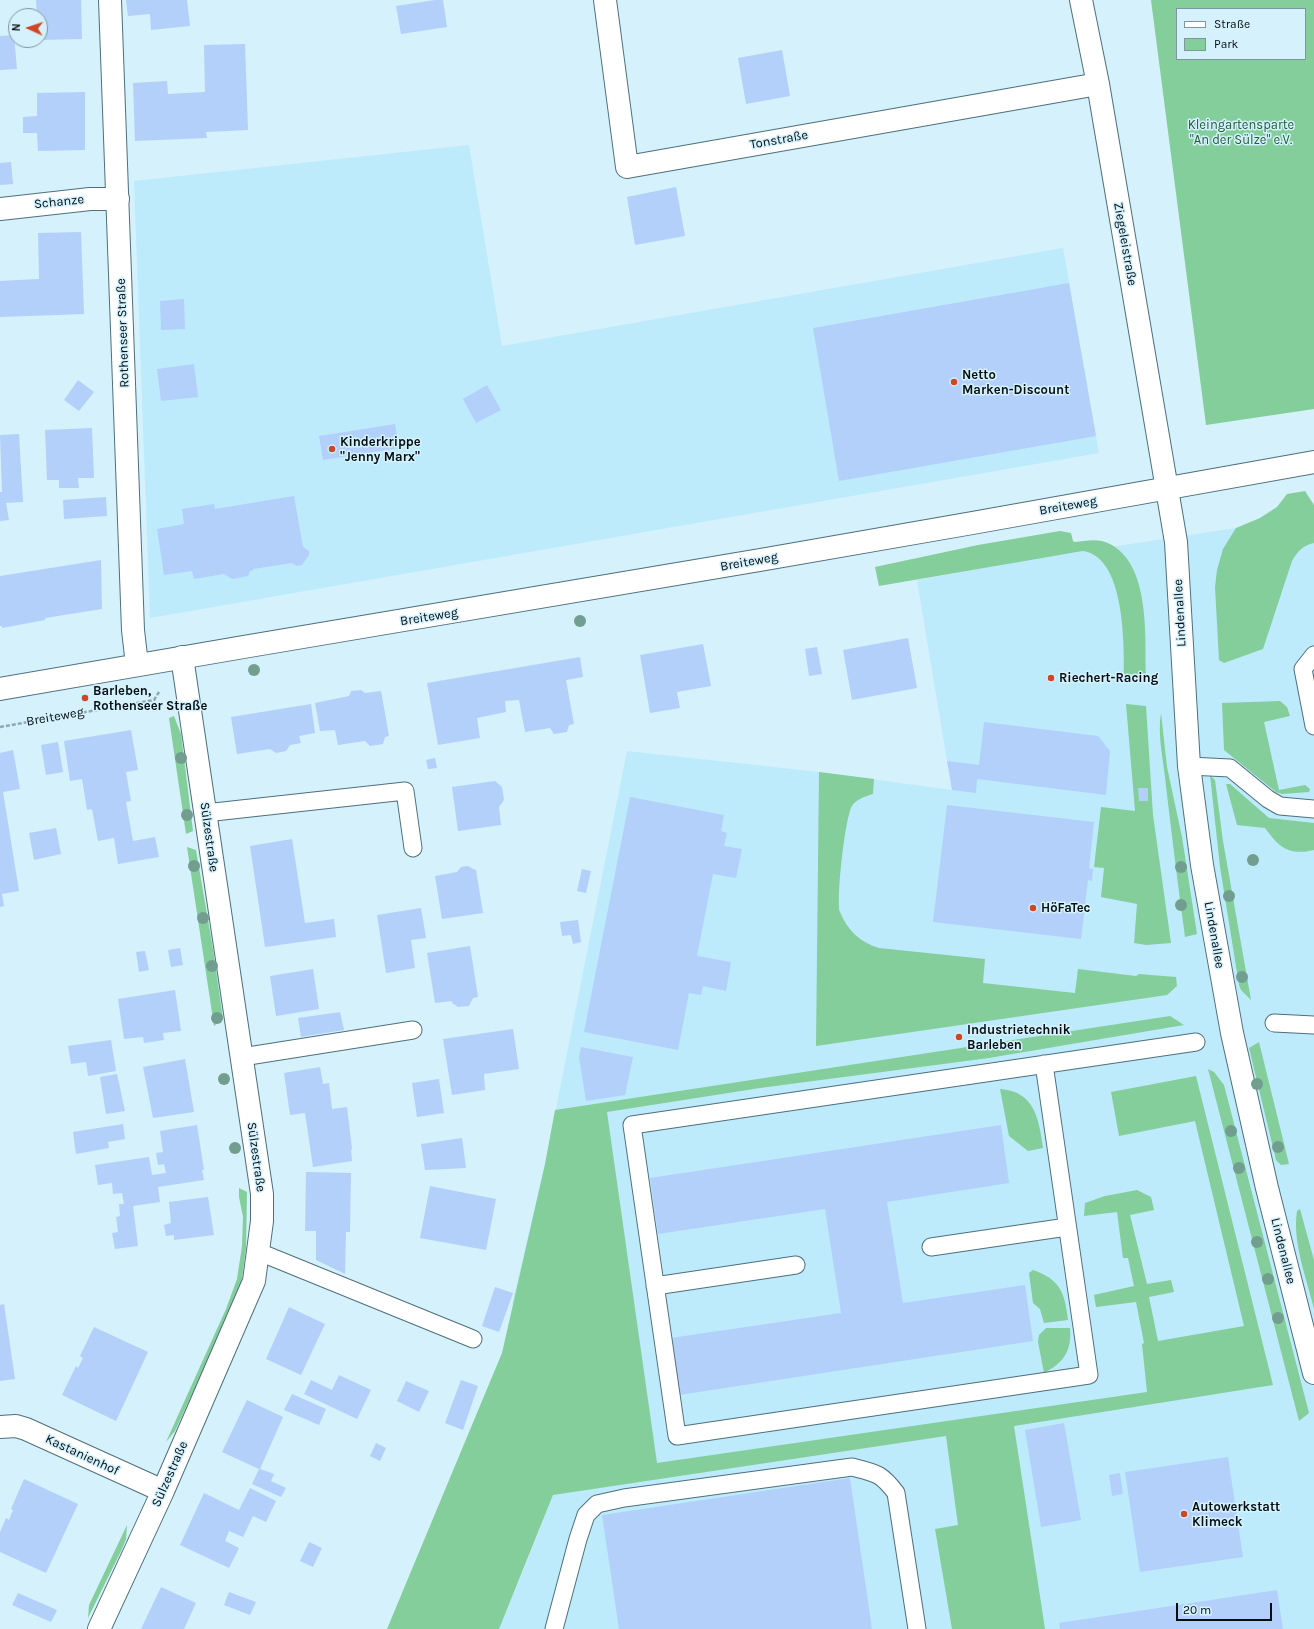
<!DOCTYPE html>
<html>
<head>
<meta charset="utf-8">
<style>
	body { margin:0 }
	#map { position:relative; width:1314px; height:1629px; overflow:hidden; background:#d4f1fc; font-family:Karla,sans-serif }
	canvas { display:block }
	.legend { position:absolute; left:1176px; top:8px; width:130px; height:52px; box-sizing:border-box; background:#d4f1fc; border:1px solid #80969e; margin:0; padding:5px 7px; list-style:none; font-size:12px; color:#030e12 }
	.legend li { display:flex; align-items:center; gap:8px; height:20px }
	.legend b { width:20px; border:1px solid #80969e }
	.north { position:absolute; left:8px; top:8px; width:40px; height:40px; box-sizing:border-box; background:#d4f1fc; border:1px solid #80969e; border-radius:50%; rotate:273deg; font-size:11px; font-weight:700; line-height:16px; text-align:center; color:#030e12 }
	.north::after { content:''; display:block; margin:auto; width:14px; height:18px; background:#d04625; clip-path:polygon(50% 0,100% 100%,50% 72%,0 100%) }
	.scale { position:absolute; left:1176px; top:1603px; width:96px; height:18px; box-sizing:border-box; border:2px solid #030e12; border-top:0; padding-left:5px; font-size:12px; line-height:14px; white-space:nowrap; color:#030e12; -webkit-text-stroke:3px #d4f1fc; paint-order:stroke }
</style>
</head>
<body>
<div id="map">
<canvas width="1314" height="1629"></canvas>
<ul class="legend">
<li><b style="height:5px;background:#fff"></b>Straße</li>
<li><b style="height:11px;background:#83ce9a"></b>Park</li>
</ul>
<div class="north">N</div>
<div class="scale">20 m</div>
</div>
<script>
const context = document.querySelector('canvas').getContext('2d');
context.lineJoin = 'round';
function fillPath(path, color) {
  context.fillStyle = color;
  context.fill(path, 'evenodd');
}
function stroke(path, color, width, dash) {
  context.strokeStyle = color;
  context.lineWidth = width;
  context.lineCap = dash ? 'butt' : 'round';
  context.setLineDash(dash || []);
  context.stroke(path);
}
function write(font, color, halo, rows, align = 'center') {
  context.font = font + ' Karla,sans-serif';
  context.lineWidth = 3;
  context.setLineDash([]);
  context.textBaseline = 'middle';
  context.strokeStyle = halo;
  context.fillStyle = color;
  for (const [text, x, y, turn = 0] of rows) {
    context.save();
    context.translate(x, y);
    context.rotate((+turn || 0) * Math.PI / 180);
    context.textAlign = isNaN(turn) ? turn : align;
    if (halo) context.strokeText(text, 0, 0);
    context.fillText(text, 0, 0);
    context.restore();
  }
}
const built = new Path2D(`
	M469,145L502,346L1063,248L1099,453L150,618L134,181Z
	M1314,513V1629H496L519,1581L553,1495L571,1321L512,1304L545,1164L627,751L819,772L952,790L917,580L1032,559L1236,528Z`);
const green = new Path2D(`
	M1151,0H1314V409L1206,425ZM1177,9H1305V59H1177Z
	M1305,491L1314,505V543C1303,545 1297,552 1292,561L1263,649L1224,663L1219,660L1215,587L1217,570L1223,549L1236,528L1260,518L1277,507L1287,494Z
	M1060,531L1071,533L1073,541L1075,542C1084,541 1093,539 1102,541C1151,555 1145,635 1146,674L1124,675C1124,644 1125,557 1083,551L879,586L875,567L978,545Z
	M1280,701L1287,707L1290,716L1264,722L1279,790L1305,785L1310,789L1309,792L1282,794L1276,792L1224,750L1222,703Z
	M1126,704L1146,706L1153,815L1171,943L1146,945L1134,943L1137,904L1101,897L1104,868L1094,867L1101,807L1135,811Z
	M1161,713L1167,767L1182,837L1197,934L1185,937C1178,887 1172,836 1166,786C1164,763 1157,736 1161,713Z
	M174,716L181,734L193,831L186,834L169,718Z
	M819,772L874,779L873,794C866,796 855,800 852,806C845,817 836,900 840,912C847,930 861,943 879,948L985,959L983,983L1075,993L1078,969L1136,976L1139,974L1176,977L1177,986L1167,995L816,1046Z
	M1210,775L1215,780L1223,841L1251,1000L1241,990L1239,985L1220,867Z
	M1226,784H1230L1269,818L1314,823V850C1288,856 1279,847 1265,828L1237,825Z
	M187,847L196,850L213,949L223,1019L214,1026Z
	M1170,1016L1184,1025L989,1058L760,1088L607,1112L657,1463L1147,1392L1142,1344L1144,1343L1136,1302L1096,1307L1094,1295L1134,1286L1128,1258H1123L1117,1212L1084,1216L1085,1203L1105,1196L1137,1190L1151,1197L1154,1210L1130,1215L1147,1284L1171,1280L1174,1292L1149,1297L1158,1341L1244,1326L1195,1121L1119,1136L1111,1092L1196,1076L1273,1385L1014,1426L1045,1629H952L935,1529L958,1525L946,1436L553,1495L499,1629H387L502,1353L545,1164L555,1110Z
	M1259,1042L1289,1164L1281,1165L1276,1160L1249,1048Z
	M1208,1069L1214,1072L1224,1085L1309,1413L1299,1421Z
	M1000,1089C1035,1091 1039,1120 1043,1148L1028,1151L1009,1136Z
	M239,1188L247,1192L246,1248L241,1286L223,1328L175,1431L166,1442L226,1309L237,1279L242,1246L243,1217L239,1197Z
	M1300,1209L1314,1260V1309C1307,1279 1292,1242 1297,1211Z
	M1033,1270C1060,1279 1065,1293 1068,1320L1044,1323L1040,1309L1033,1303L1029,1273Z
	M1046,1328H1070C1072,1350 1064,1363 1044,1373L1038,1342L1039,1335Z
	M127,1525L126,1539L122,1549L88,1618L89,1605Z`);
const building = new Path2D(`
	M36,0H81L82,39L40,40V16H37Z
	M126,0H187L190,26L151,30L150,14L128,16Z
	M435,0H443L447,27L401,34L396,6Z
	M14,35L17,69L0,70V36Z
	M245,44L248,130L206,132L207,138L135,141L133,83L167,81L168,94L205,92L204,45Z
	M782,50L790,96L746,104L738,58Z
	M85,92V150L38,151L37,133H23V117L37,116V93Z
	M11,162L13,184L0,185V163Z
	M676,187L685,236L635,245L627,197Z
	M81,232L84,314L0,317V281L39,279L38,233Z
	M1069,283L1096,436L839,481L813,328Z
	M184,299L185,329L161,330L160,301Z
	M194,364L198,397L161,401L157,369Z
	M78,380L94,392L79,411L64,400Z
	M487,385L501,410L476,423L463,399Z
	M395,424L399,448L323,460L319,436Z
	M92,428L94,478H78L79,488H59V480H47L45,430Z
	M19,434L23,502L6,503L9,520L0,521V492H2L0,435Z
	M294,496L303,547L309,551V555L302,565L297,566L292,563L253,569L254,570L250,571L248,576L232,579L224,574L194,579L192,571L164,575L157,529L184,524L182,509L214,504L215,509Z
	M106,497L107,516L64,519L63,500Z
	M101,560L102,609L45,618V620L2,628V626H0V576Z
	M908,638L917,688L852,700L843,650Z
	M703,644L711,686L677,692L680,708L650,713L640,655Z
	M817,647L822,674L809,676L805,649Z
	M580,657L583,677L566,680L574,724L569,725L567,732L554,734L550,728L525,732L519,700L505,701L506,712L477,718L480,738L438,745L427,683Z
	M361,690L365,693L381,691L389,736L385,737L383,744L370,746L365,741L338,745L335,730L320,731L315,703L349,696L351,691Z
	M311,704L315,733L299,736L301,743L290,745L286,751L276,753L270,749L237,754L231,717Z
	M984,722L1098,736L1110,751L1106,795L977,779L976,793L952,790L947,761L979,765Z
	M131,730L138,770L126,772L131,801L126,802L133,841L155,837L159,857L118,864L114,838L98,841L92,809L87,810L82,779L70,781L64,741Z
	M58,742L63,772L46,775L41,745Z
	M13,750L20,789L3,792L19,891L2,894L4,906L0,907V753Z
	M435,758L437,768L428,769L426,760Z
	M495,781L502,787L504,800L499,807L501,825L458,831L452,787Z
	M1138,788H1148V801H1139Z
	M630,797L724,815L721,831L727,833L724,846L742,849L736,878L713,874L697,956L731,962L726,991L703,986L701,995L689,993L678,1050L584,1032Z
	M947,805L1094,822L1089,868L1093,869L1092,881L1088,880L1081,939L933,922Z
	M56,828L61,854L34,860L29,833Z
	M292,839L305,923L334,919L336,937L265,947L250,846Z
	M468,866L473,869L476,870L483,913L442,919L435,876L457,872L461,867Z
	M582,869L591,871L586,893L577,891Z
	M421,908L426,938L411,940L415,968L386,973L377,915Z
	M578,920L581,942L573,944L571,935L562,936L560,922Z
	M470,946L478,997L473,998L469,1006L458,1007L452,1003V1001L435,1003L427,953Z
	M180,948L183,965L171,967L168,950Z
	M145,951L149,970L139,972L136,952Z
	M313,969L319,1009L276,1016L270,976Z
	M175,990L181,1031L163,1033L164,1040L144,1043L143,1037L124,1039L118,999Z
	M340,1012L344,1030L301,1037L298,1018Z
	M513,1029L519,1069L484,1074L485,1090L452,1095L443,1039Z
	M111,1040L116,1071L88,1076L86,1062L71,1064L68,1046Z
	M581,1047L633,1057L625,1095L586,1101L579,1057Z
	M185,1059L194,1112L153,1118L143,1067Z
	M320,1067L323,1084L329,1083L332,1109L347,1107L352,1149L351,1150L352,1161L313,1167L305,1113L290,1115L284,1073Z
	M117,1074L125,1111L106,1114L100,1077Z
	M439,1079L444,1113L417,1117L412,1083Z
	M123,1124L125,1139L108,1142L109,1148L76,1154L73,1132Z
	M197,1125L204,1170H202L204,1180L158,1187L160,1202L133,1206L138,1246L115,1249L112,1233L118,1232L116,1217L120,1216L119,1204H124L122,1193L113,1194L112,1183L98,1185L95,1165L149,1157L152,1175L166,1173L164,1164L158,1165L156,1153L163,1152L160,1131Z
	M1001,1125L1009,1183L887,1202L903,1303L1025,1285L1033,1341L679,1395L671,1338L841,1313L825,1209L658,1234L650,1178Z
	M462,1138L466,1168L425,1170L421,1144Z
	M306,1172L351,1173L350,1232H346L345,1274L316,1260V1231H305Z
	M430,1186L496,1199L486,1250L420,1238Z
	M208,1197L214,1235L174,1240V1235L166,1236L164,1225L171,1223L169,1202Z
	M495,1287L513,1293L499,1332L482,1326Z
	M4,1304L15,1379L0,1381V1305Z
	M289,1307L325,1324L301,1375L266,1359Z
	M94,1327L148,1352L116,1421L62,1395L76,1366L78,1368L83,1358L80,1356Z
	M339,1375L371,1390L357,1419L304,1394L311,1380L332,1390Z
	M461,1380L478,1386L463,1430L445,1423Z
	M406,1381L429,1391L419,1412L397,1401Z
	M292,1394L326,1409L319,1425L284,1410Z
	M247,1400L283,1417L260,1469L274,1474L271,1481L286,1488L281,1497L252,1484L259,1469L222,1452Z
	M1064,1423L1081,1520L1041,1527L1025,1430Z
	M376,1443L386,1448L380,1461L370,1456Z
	M1228,1457L1243,1557L1140,1572L1125,1472Z
	M1120,1473L1123,1494L1112,1496L1109,1475Z
	M850,1478L872,1629H619L602,1515Z
	M24,1479L78,1504L46,1573L0,1552V1532L6,1518L9,1520L13,1510L11,1509Z
	M250,1488L276,1501L266,1522L253,1516L243,1537L229,1531L225,1541L239,1548L229,1568L180,1545L204,1493L239,1510Z
	M309,1542L322,1548L313,1567L300,1561Z
	M161,1587L196,1603L184,1629H141Z
	M1277,1590L1283,1629H1060L1059,1623Z
	M229,1592L256,1602L250,1615L224,1605Z
	M18,1593L57,1610L51,1622L12,1605Z`);
const path = new Path2D(`
	M0,727L154,700L159,692`);
const service = new Path2D(`
	M1314,655L1303,669L1314,726
	M1189,766L1230,768L1268,799L1280,806L1314,809
	M205,813L405,791L413,848
	M1274,1023L1314,1025
	M242,1057L413,1030
	M1044,1064L1089,1375L677,1436L632,1125L1196,1042
	M931,1247L1067,1227
	M259,1252L473,1339
	M655,1286L796,1265
	M554,1629L578,1539L586,1515L597,1504L624,1498L852,1467C876,1473 881,1473 896,1493L917,1629`);
const minor = new Path2D(`
	M605,0L627,167L1098,84
	M1081,0L1098,84L1176,542L1189,766L1202,865L1232,1033L1267,1188L1314,1373
	M0,209L90,199H118
	M0,1427L16,1426L26,1429L163,1491
	M99,1629L163,1491L254,1281L262,1221V1194L182,657`);
const tertiary = new Path2D(`
	M110,0L133,630L137,665
	M0,689C253,644 507,604 760,560C945,529 1129,494 1314,462`);
const trees = [
	[580,621],
	[254,670],
	[181,758],
	[187,815],
	[1253,860],
	[194,866],
	[1181,867],
	[1229,896],
	[1181,905],
	[203,918],
	[212,966],
	[1242,977],
	[217,1018],
	[224,1079],
	[1257,1084],
	[1231,1131],
	[1278,1147],
	[235,1148],
	[1239,1168],
	[1257,1242],
	[1268,1279],
	[1278,1318]
];
const markers = [
	[954,382,4,"#d04625"],
	[332,449,4,"#d04625"],
	[1051,678,4,"#d04625"],
	[85,698,4,"#d04625"],
	[1033,908,4,"#d04625"],
	[959,1037,4,"#d04625"],
	[1184,1514,4,"#d04625"]
];
const parkNames = [
	["Kleingartensparte",1241,125],
	["\"An der Sülze\" e.V.",1241,140]
];
const streetNames = [
	["Tonstraße",779,140,-10],
	["Schanze",59,202,-6],
	["Ziegeleistraße",1125,244,80],
	["Rothenseer Straße",123,333,-92],
	["Breiteweg",1068,506,-10],
	["Breiteweg",749,562,-10],
	["Lindenallee",1180,613,-93],
	["Breiteweg",429,617,-9],
	["Breiteweg",55,717,-10],
	["Sülzestraße",209,837,82],
	["Lindenallee",1214,935,80],
	["Sülzestraße",256,1157,82],
	["Lindenallee",1283,1251,76],
	["Kastanienhof",82,1455,25],
	["Sülzestraße",170,1474,-66]
];
const poiNames = [
	["Netto",962,375],
	["Marken-Discount",962,390],
	["Kinderkrippe",340,442],
	["\"Jenny Marx\"",340,457],
	["Riechert-Racing",1059,678],
	["Barleben,",93,691],
	["Rothenseer Straße",93,706],
	["HöFaTec",1041,908],
	["Industrietechnik",967,1030],
	["Barleben",967,1045],
	["Autowerkstatt",1192,1507],
	["Klimeck",1192,1522]
];
fillPath(built, '#bdebfc');
fillPath(green, '#83ce9a');
fillPath(building, '#b2d0fa');
stroke(service, '#4e6f7b', 19);
stroke(minor, '#4e6f7b', 24);
stroke(tertiary, '#4e6f7b', 24);
stroke(path, '#90a8b0', 2.5, [4, 2]);
stroke(service, '#fff', 17);
stroke(minor, '#fff', 22);
stroke(tertiary, '#fff', 22);
context.fillStyle = '#729e90';
for (const [x, y] of trees) {
  context.beginPath();
  context.arc(x, y, 6, 0, 2 * Math.PI);
  context.fill();
}
for (const [x, y, r, color] of markers) {
  const dot = new Path2D();
  dot.arc(x, y, r, 0, 2 * Math.PI);
  context.fillStyle = color;
  context.fill(dot);
  stroke(dot, '#d4f1fc', 1.5);
}
write('13px', '#225b37', '#d4f1fc', parkNames);
write('13px', '#030e12', '#d4f1fc', streetNames);
write('bold 13px', '#030e12', '#d4f1fc', poiNames, 'left');
</script>
</body>
</html>
